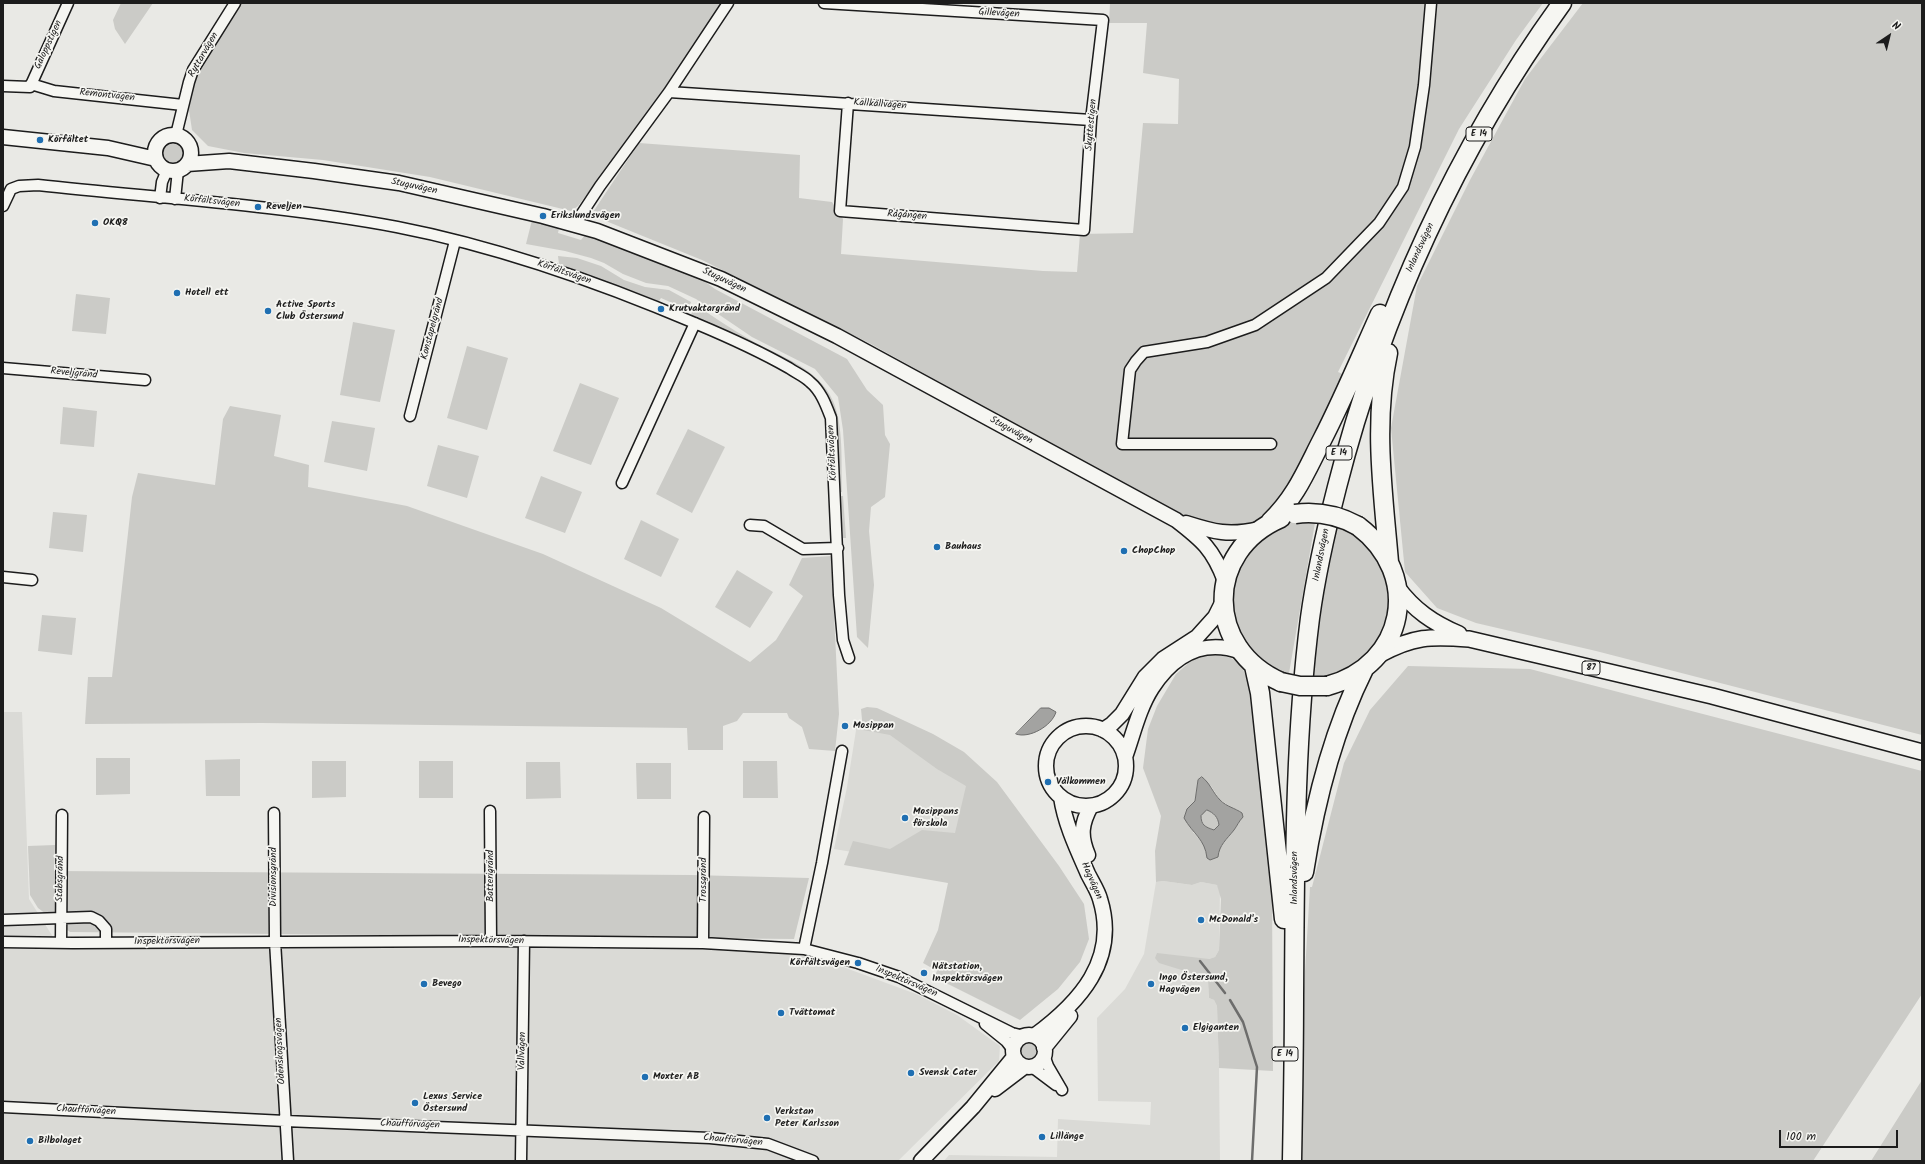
<!DOCTYPE html>
<html>
<head>
<meta charset="utf-8">
<style>
	body { margin:0 }
	#map { position:relative; width:1925px; height:1164px; overflow:hidden; background:#e9e9e5; font-family:Kalam,sans-serif }
	canvas { display:block }
	.frame { position:absolute; inset:0; border:4px solid #1c1c1c; pointer-events:none }
	.north { position:absolute; left:1869px; top:16px; width:40px; height:40px; -webkit-text-stroke:3px #f6f6f2; paint-order:stroke; rotate:35deg; font-size:11px; font-weight:700; line-height:16px; text-align:center; color:#1c1c1c }
	.north::after { content:''; display:block; margin:auto; width:14px; height:18px; background:#1c1c1c; clip-path:polygon(50% 0,100% 100%,50% 72%,0 100%) }
	.scale { position:absolute; left:1779px; top:1130px; width:119px; height:18px; box-sizing:border-box; border:2px solid #1c1c1c; border-top:0; padding-left:5px; font-size:12px; line-height:14px; white-space:nowrap; color:#1c1c1c; -webkit-text-stroke:3px #f6f6f2; paint-order:stroke }
</style>
</head>
<body>
<div id="map">
<canvas width="1925" height="1164"></canvas>
<div class="frame"></div>
<div class="north">N</div>
<div class="scale">100 m</div>
</div>
<script>
const context = document.querySelector('canvas').getContext('2d');
context.lineJoin = 'round';
function fillPath(path, color) {
  context.fillStyle = color;
  context.fill(path, 'evenodd');
}
function stroke(path, color, width, dash) {
  context.strokeStyle = color;
  context.lineWidth = width;
  context.lineCap = dash ? 'butt' : 'round';
  context.setLineDash(dash || []);
  context.stroke(path);
}
function write(font, color, halo, rows, align = 'center') {
  context.font = font + ' Kalam,sans-serif';
  context.lineWidth = 3.5;
  context.setLineDash([]);
  context.textBaseline = 'middle';
  context.strokeStyle = halo;
  context.fillStyle = color;
  for (const [text, x, y, turn = 0] of rows) {
    context.save();
    context.translate(x, y);
    context.rotate((+turn || 0) * Math.PI / 180);
    context.textAlign = isNaN(turn) ? turn : align;
    if (halo) context.strokeText(text, 0, 0);
    context.fillText(text, 0, 0);
    context.restore();
  }
}
const built = new Path2D(`
	M3,712H22L29,899L60,948H732L816,957L916,994L957,1015L1000,1046L999,1061L898,1161H3Z
	M857,724L891,734L980,783L956,869L834,849L847,787Z
	M1163,881L1192,885L1201,882L1217,885L1220,890L1219,950L1215,957L1209,959L1201,976L1208,981L1209,998L1214,1000L1217,1006L1219,1068L1220,1161H944L949,1155L1057,1157L1058,1119L1150,1125L1151,1102L1098,1101L1097,1018L1125,989L1144,954L1156,882Z`);
const green = new Path2D(`
	M121,3H153L125,44L115,29L113,20Z
	M240,3H725L726,4L625,144L578,206L571,211L430,177L323,160L244,153L208,146L192,130L189,110L193,84L201,67Z
	M1110,3H1543L1516,40L1459,129L1338,372L1345,375L1297,484L1261,522L1221,529L1172,511L871,344L702,260L591,215L639,143L800,155L799,198L832,202L843,219L841,254L1043,271L1077,272L1080,234L1133,233L1143,123L1178,124L1179,79L1143,73L1147,23H1109Z
	M1583,3H1922V735L1596,651L1476,623L1437,608L1405,572L1391,428L1417,286L1470,180L1525,79Z
	M162 150a13 13 0 1 1 26 0a13 13 0 1 1-26 0Z
	M532,220L559,228L558,233L581,240L585,235L696,275L715,289L847,359L867,390L883,405L885,435L890,444L885,497L871,507L869,531L874,585L868,648L857,637L843,430L838,397L815,369L752,337L696,299L668,286L646,283L623,274L604,263L591,258L565,251L526,244Z
	M558,256L577,258L601,266L624,280L645,287L669,290L691,302L688,310L661,298L659,301L559,264Z
	M76,294L110,298L106,334L72,331Z
	M695,305C713,316 731,329 749,339C779,356 819,368 833,401C844,426 841,464 842,492H840C838,450 843,400 805,373L691,315Z
	M353,322L395,330L380,402L340,395Z
	M467,346L508,358L487,430L447,418Z
	M580,383L619,398L591,465L553,451Z
	M230,406L281,415L274,456L309,465L308,487L407,506L543,554L661,608L750,662L776,640L803,596L789,585L802,558L831,556L839,714L835,751L809,749L802,727L789,718L787,713H743L737,721L723,726V750H688L687,728L262,723L85,724L88,677H112L132,497L138,473L215,485L223,419Z
	M63,407L97,411L94,447L60,444Z
	M332,421L375,428L367,471L324,462Z
	M688,429L725,447L692,513L656,494Z
	M438,445L479,456L467,498L427,486Z
	M541,476L582,492L565,533L525,518Z
	M840,496H843L846,538H843Z
	M53,512L87,515L83,552L49,548Z
	M1316,517L1288,679L1246,651L1227,604L1240,555L1290,519Z
	M641,520L679,539L661,577L624,559Z
	M1334,520L1366,539L1391,581L1387,630L1356,668L1308,682Z
	M737,570L773,592L750,628L715,607Z
	M42,615L76,618L72,655L38,651Z
	M1210,655C1243,656 1242,666 1252,694L1272,893L1273,1071L1219,1068L1217,1006L1214,1000L1209,998L1208,981L1201,976L1159,963L1155,958L1157,953L1209,959L1215,957L1219,950L1221,899L1217,885L1201,882L1192,885L1163,881L1156,882L1155,851L1161,816L1143,768L1148,729L1157,706L1176,674L1191,661ZM1198,780L1211,786L1219,799L1232,808L1238,810L1243,817C1239,821 1237,826 1234,830C1227,839 1219,845 1218,857L1207,858V848L1193,832L1187,809L1195,802Z
	M1408,666L1530,669L1922,771V994L1813,1161H1301L1300,1056L1310,887H1312L1344,763L1370,710Z
	M867,707L877,708L933,734L964,752L997,782L1059,866L1084,904L1089,939L1080,962L1058,989L1020,1020L934,977L937,971L923,963L938,930L948,883L844,865L853,841L890,849L922,830L955,833L966,786L937,769L890,735L863,730L861,709Z
	M96,758H130V794L96,795Z
	M240,759V796H206L205,760Z
	M312,761H346V797L312,798Z
	M419,761H453V798H419Z
	M743,761H777L778,798H743Z
	M526,762H560L561,798L526,799Z
	M636,763H671V799H637Z
	M1207,810C1214,813 1218,817 1219,825L1214,830C1205,827 1201,825 1201,816Z
	M55,845L54,871L691,875L809,878L794,939L70,932L38,908L30,895L28,846Z
	M1021 1051a8 8 0 1 1 16 0a8 8 0 1 1-16 0Z
	M1922,1080V1161H1871Z`);
const water = new Path2D(`
	M1041,708H1049L1056,712C1052,726 1029,739 1016,734Z
	M1202,777C1210,783 1213,793 1220,800C1227,807 1235,808 1242,813L1243,817C1239,821 1237,826 1234,830C1227,839 1219,845 1218,857L1210,860L1207,858C1205,839 1193,834 1184,818L1187,809L1195,801L1198,780ZM1207,810C1214,813 1218,817 1219,825L1214,830C1205,827 1201,825 1201,816Z`);
const stream = new Path2D(`
	M1200,961L1225,993
	M1230,1000L1243,1022L1257,1067L1252,1161`);
const street = new Path2D(`
	M824,3L1103,20L1091,120L1084,230L840,211L848,103
	M31,84L54,91L183,105
	M3,86L30,87L68,3
	M669,92L1091,120
	M176,135L189,82L193,70L235,3
	M160,198L162,182L167,170
	M175,199L178,170
	M3,206L11,189L19,186L38,185C157,198 279,205 397,227C500,247 601,283 697,324C728,337 759,351 789,368C796,373 804,376 810,382C821,391 826,405 831,418L839,595L843,640L849,658
	M575,224L600,186L669,92L728,3
	M3,368L145,380
	M410,416L455,241
	M1271,444H1122L1130,370L1136,361L1144,352L1207,342L1255,325L1326,278L1379,223L1403,187L1415,147L1424,85L1431,3
	M622,483L695,323
	M750,525L764,526L803,549L838,548
	M3,577L32,580
	M490,811L491,941
	M274,813L275,941L288,1161
	M3,920L91,917L99,921L106,929V943
	M3,942L73,943L491,941L703,943L804,949L858,963L899,977L1012,1033L1024,1036
	M61,942L62,815
	M703,943L704,817
	M804,949L822,863L842,751
	M985,1024L1006,1041L1013,1050
	M1044,1055L1048,1066L1062,1090
	M1032,1067L1056,1085
	M3,1107L285,1121L710,1138L768,1144L813,1161
	M521,1161L524,941`);
const secondary = new Path2D(`
	M155 153a18 18 0 1 1 36 0a18 18 0 1 1-36 0Z
	M3,137L108,148L156,159
	M187,164L229,161L314,171L399,183L543,216L597,231L721,279L837,336L1176,520C1202,540 1213,549 1225,581
	M1186,523C1214,532 1229,536 1259,529
	M1046 766a40 40 0 1 1 80 0a40 40 0 1 1-80 0Z
	M1103,730L1112,724L1122,714L1145,677L1163,659L1197,637L1215,617L1223,601
	M1125,757C1133,735 1139,708 1152,688C1173,656 1203,638 1241,652
	M1088,855C1080,836 1081,824 1091,806
	M1013 1051a16 16 0 1 1 32 0a16 16 0 1 1-32 0Z
	M1034,1036C1079,1003 1119,960 1100,899C1098,891 1092,882 1088,874C1077,849 1065,824 1061,797
	M1044,1048L1070,1016
	M995,1089L1024,1067
	M921,1161L973,1107L1014,1057`);
const primary = new Path2D(`
	M1397,587C1414,610 1433,623 1459,634
	M1379,655C1413,636 1431,636 1469,639L1712,696L1922,752`);
const highway = new Path2D(`
	M1388,353C1373,423 1383,492 1389,562
	M1281,518C1204,551 1205,649 1281,682
	M1270,522C1296,497 1306,471 1322,440C1343,399 1361,356 1380,314
	M1254,666L1260,693L1284,919
	M1327,686C1406,665 1423,575 1358,526
	M1304,872C1315,802 1332,733 1364,669
	M1292,1161C1293,1106 1294,1051 1294,996C1295,870 1294,744 1310,618C1316,574 1326,530 1337,487C1381,314 1457,148 1562,3`);
const highwayBridge = new Path2D(`
	M1295,514C1318,511 1338,515 1358,526
	M1281,682L1300,686H1327`);
const markers = [
	[40,140,4,"#1f6fb2"],
	[258,207,4,"#1f6fb2"],
	[543,216,4,"#1f6fb2"],
	[95,223,4,"#1f6fb2"],
	[177,293,4,"#1f6fb2"],
	[661,309,4,"#1f6fb2"],
	[268,311,4,"#1f6fb2"],
	[937,547,4,"#1f6fb2"],
	[1124,551,4,"#1f6fb2"],
	[845,726,4,"#1f6fb2"],
	[1048,782,4,"#1f6fb2"],
	[905,818,4,"#1f6fb2"],
	[1201,920,4,"#1f6fb2"],
	[858,963,4,"#1f6fb2"],
	[924,973,4,"#1f6fb2"],
	[424,984,4,"#1f6fb2"],
	[1151,984,4,"#1f6fb2"],
	[781,1013,4,"#1f6fb2"],
	[1185,1028,4,"#1f6fb2"],
	[911,1073,4,"#1f6fb2"],
	[645,1077,4,"#1f6fb2"],
	[415,1103,4,"#1f6fb2"],
	[767,1118,4,"#1f6fb2"],
	[1042,1137,4,"#1f6fb2"],
	[30,1141,4,"#1f6fb2"]
];
const shields = [
	[1479,134,26],
	[1339,453,26],
	[1591,668,18],
	[1285,1054,26]
];
const shieldNames = [
	["E 14",1479,134],
	["E 14",1339,453],
	["87",1591,668],
	["E 14",1285,1054]
];
const streetNames = [
	["Gillevägen",999,14,3],
	["Galoppstigen",49,45,-65],
	["Ryttarvägen",204,55,-60],
	["Remontvägen",107,96,6],
	["Kallkällvägen",880,105,4],
	["Skyttestigen",1092,125,-85],
	["Stuguvägen",414,187,12],
	["Körfältsvägen",212,202,6],
	["Rågången",907,216,4],
	["Inlandsvägen",1421,248,-65],
	["Körfältsvägen",564,273,19],
	["Stuguvägen",724,281,25],
	["Konstapelgränd",433,329,-75],
	["Reveljgränd",74,374,5],
	["Stuguvägen",1011,431,29],
	["Körfältsvägen",833,453,-93],
	["Inlandsvägen",1322,555,-79],
	["Batterigränd",491,876,-90],
	["Divisionsgränd",274,877,-90],
	["Inlandsvägen",1295,878,-90],
	["Stabsgränd",61,879,-89],
	["Trossgränd",704,880,-90],
	["Hagvägen",1091,881,66],
	["Inspektörsvägen",491,941,1],
	["Inspektörsvägen",167,942,-1],
	["Inspektörsvägen",906,982,23],
	["Odenskogsvägen",281,1051,-93],
	["Vallvägen",523,1051,-89],
	["Chaufförvägen",86,1111,3],
	["Chaufförvägen",410,1125,2],
	["Chaufförvägen",733,1141,5]
];
const poiNames = [
	["Körfältet",48,140],
	["Reveljen",266,207],
	["Erikslundsvägen",551,216],
	["OKQ8",103,223],
	["Hotell ett",185,293],
	["Active Sports",276,305],
	["Club Östersund",276,317],
	["Krutvaktargränd",669,309],
	["Bauhaus",945,547],
	["ChopChop",1132,551],
	["Mosippan",853,726],
	["Välkommen",1056,782],
	["Mosippans",913,812],
	["förskola",913,824],
	["McDonald's",1209,920],
	["Körfältsvägen",850,963,"right"],
	["Nätstation,",932,967],
	["Inspektörsvägen",932,979],
	["Ingo Östersund,",1159,978],
	["Hagvägen",1159,990],
	["Bevego",432,984],
	["Tvättomat",789,1013],
	["Elgiganten",1193,1028],
	["Svensk Cater",919,1073],
	["Moxter AB",653,1077],
	["Lexus Service",423,1097],
	["Östersund",423,1109],
	["Verkstan",775,1112],
	["Peter Karlsson",775,1124],
	["Lillänge",1050,1137],
	["Bilbolaget",38,1141]
];
fillPath(built, '#dadad6');
fillPath(green, '#cbcbc7');
fillPath(water, '#a3a3a1');
stroke(water, '#6d6d6c', 1);
stroke(stream, '#6d6d6c', 2.5);
stroke(street, '#1c1c1c', 13);
stroke(secondary, '#1c1c1c', 17);
stroke(primary, '#1c1c1c', 18);
stroke(highway, '#1c1c1c', 21);
stroke(street, '#f6f6f2', 10);
stroke(secondary, '#f6f6f2', 14);
stroke(primary, '#f6f6f2', 15);
stroke(highway, '#f6f6f2', 18);
stroke(highwayBridge, '#1c1c1c', 21, []);
stroke(highwayBridge, '#f6f6f2', 18);
for (const [x, y, r, color] of markers) {
  const dot = new Path2D();
  dot.arc(x, y, r, 0, 2 * Math.PI);
  context.fillStyle = color;
  context.fill(dot);
  stroke(dot, '#f6f6f2', 1.5);
}
for (const [x, y, w] of shields) {
  const box = new Path2D();
  box.roundRect(x - w / 2, y - 7, w, 14, 3);
  context.fillStyle = '#f6f6f2';
  context.fill(box);
  stroke(box, '#1c1c1c', 1);
}
write('bold 9px', '#1c1c1c', null, shieldNames);
write('10px', '#1c1c1c', '#f6f6f2', streetNames);
write('bold 10px', '#1c1c1c', '#f6f6f2', poiNames, 'left');
</script>
</body>
</html>
